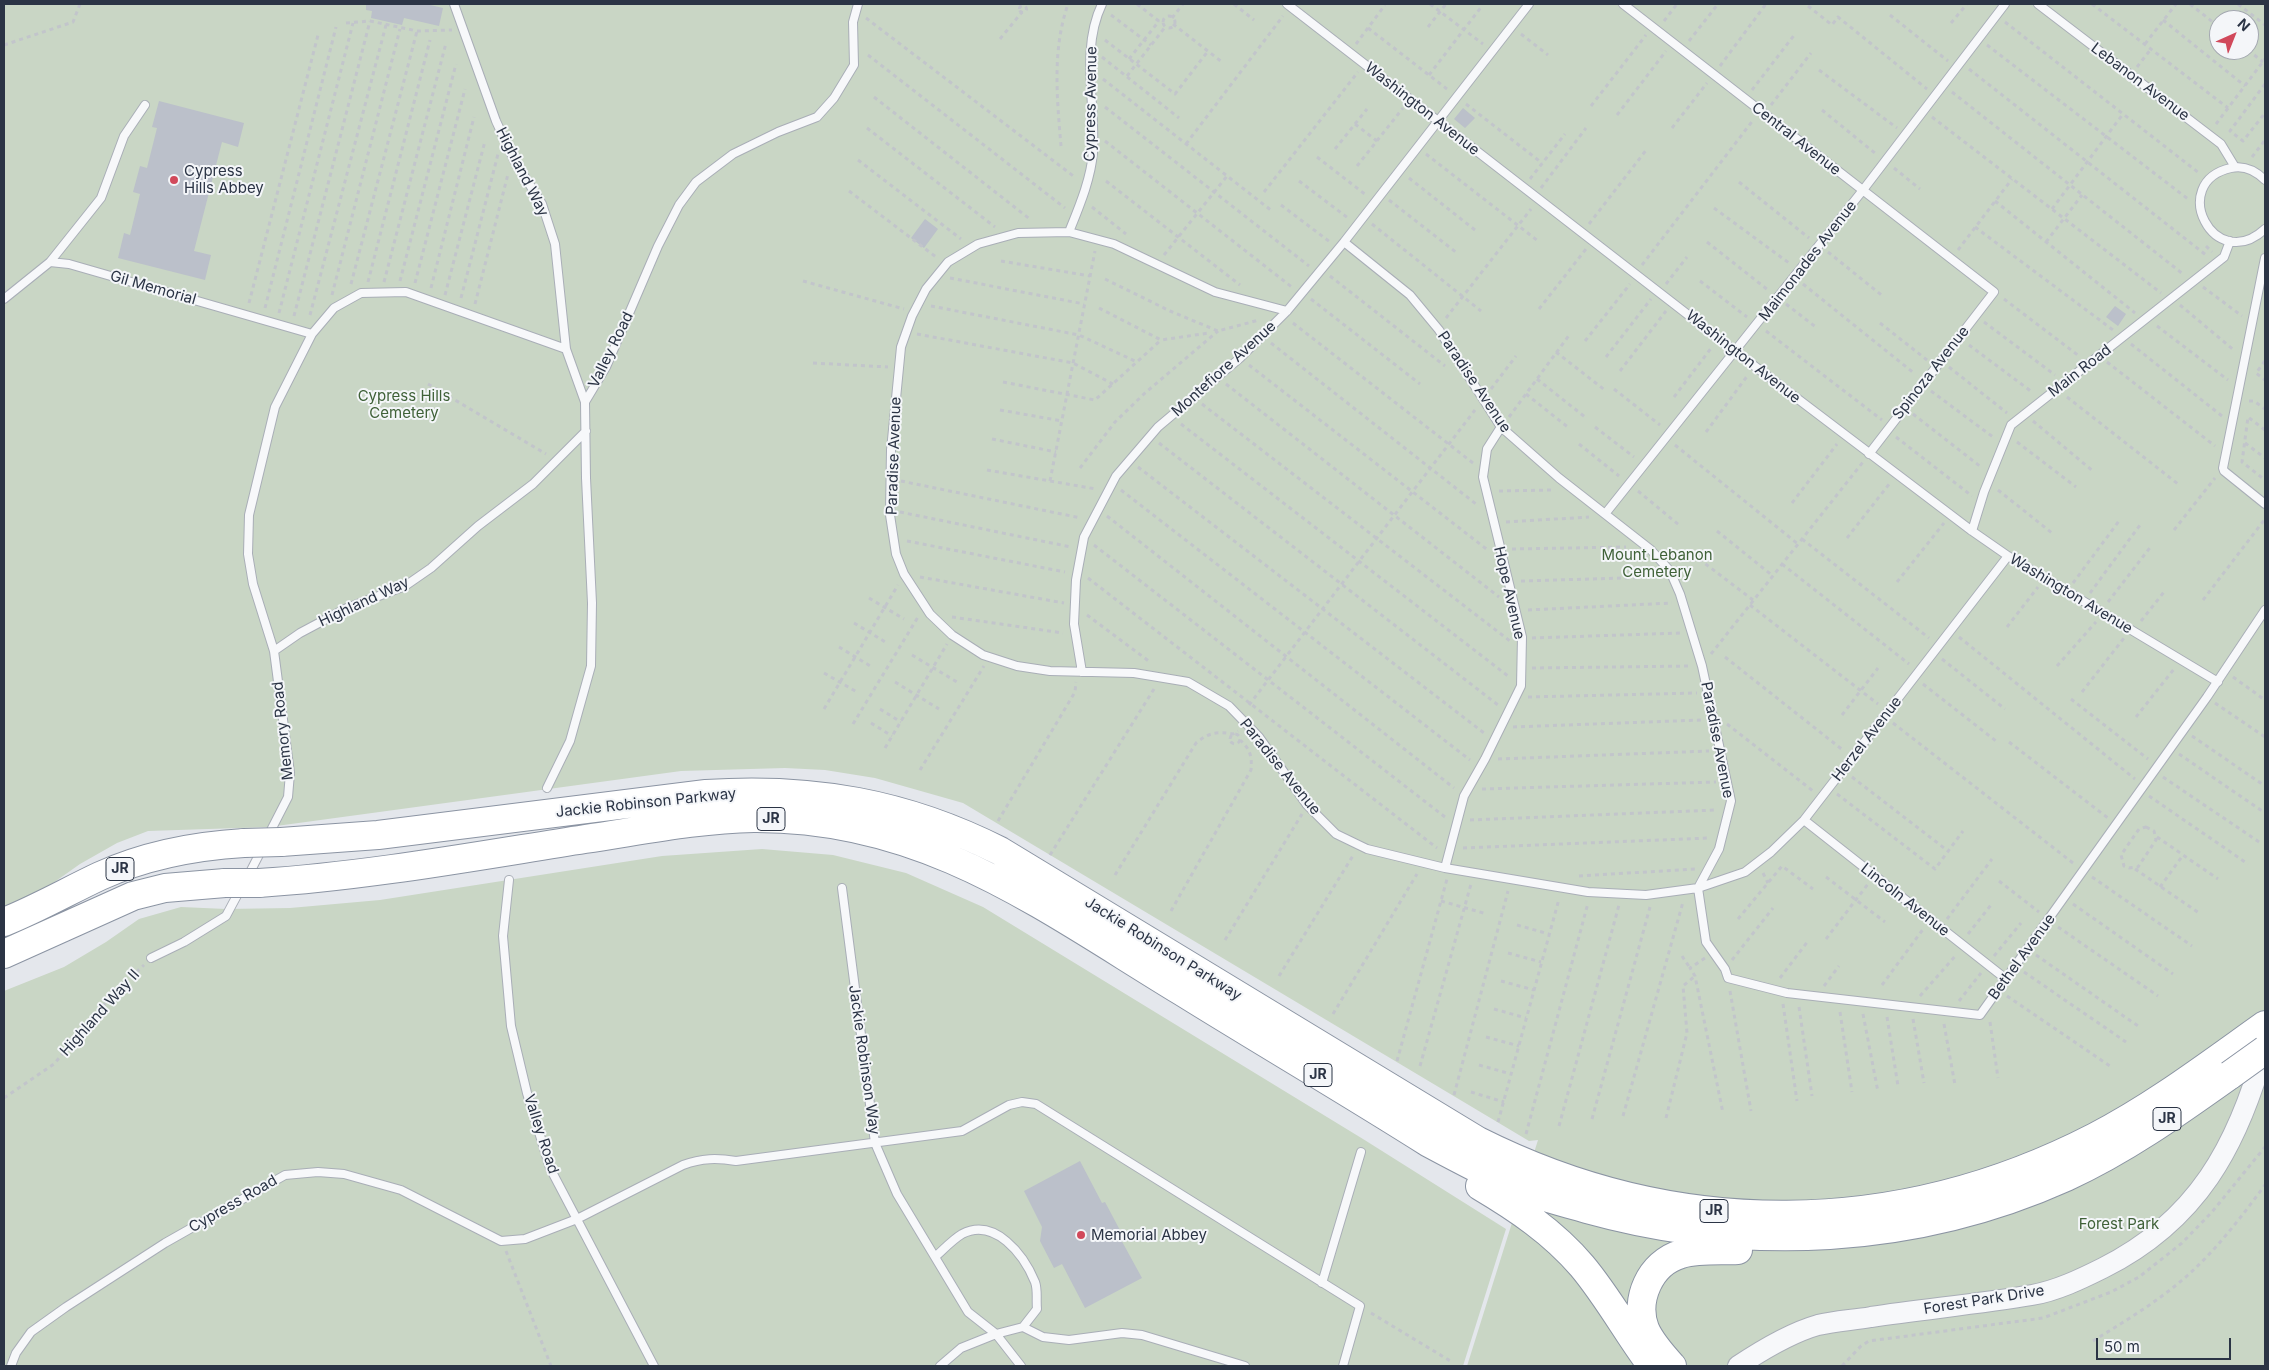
<!DOCTYPE html>
<html>
<head>
<meta charset="utf-8">
<style>
	body { margin:0 }
	#map { position:relative; width:2269px; height:1370px; overflow:hidden; background:#e4e7ec; font-family:Inter,sans-serif }
	canvas { display:block }
	.frame { position:absolute; inset:0; border:5px solid #2b3445; pointer-events:none }
	.north { position:absolute; left:2209px; top:10px; width:50px; height:50px; box-sizing:border-box; background:#f4f6f9; border:1px solid #a4a8b1; border-radius:50%; rotate:44deg; font-size:14px; font-weight:700; line-height:20px; text-align:center; color:#2b3445 }
	.north::after { content:''; display:block; margin:auto; width:18px; height:22px; background:#d1495b; clip-path:polygon(50% 0,100% 100%,50% 72%,0 100%) }
	.scale { position:absolute; left:2096px; top:1338px; width:135px; height:22px; box-sizing:border-box; border:2px solid #2b3445; border-top:0; padding-left:6px; font-size:15px; line-height:18px; white-space:nowrap; color:#2b3445; -webkit-text-stroke:4px #f4f6f9; paint-order:stroke }
</style>
</head>
<body>
<div id="map">
<canvas width="2269" height="1370"></canvas>
<div class="frame"></div>
<div class="north">N</div>
<div class="scale">50 m</div>
</div>
<script>
const context = document.querySelector('canvas').getContext('2d');
context.lineJoin = 'round';
function fillPath(path, color) {
  context.fillStyle = color;
  context.fill(path, 'evenodd');
}
function stroke(path, color, width, dash) {
  context.strokeStyle = color;
  context.lineWidth = width;
  context.lineCap = dash ? 'butt' : 'round';
  context.setLineDash(dash || []);
  context.stroke(path);
}
function write(font, color, halo, rows, align = 'center') {
  context.font = font + ' Inter,sans-serif';
  context.lineWidth = 4;
  context.setLineDash([]);
  context.textBaseline = 'middle';
  context.strokeStyle = halo;
  context.fillStyle = color;
  for (const [text, x, y, turn = 0] of rows) {
    context.save();
    context.translate(x, y);
    context.rotate((+turn || 0) * Math.PI / 180);
    context.textAlign = isNaN(turn) ? turn : align;
    if (halo) context.strokeText(text, 0, 0);
    context.fillText(text, 0, 0);
    context.restore();
  }
}
const green = new Path2D(`
	M4,4H2265V1366H1467L1538,1140L1529,1141L963,803L875,778L825,770L785,768L681,771L269,827L148,831L117,843L80,864L29,900L4,907ZM2219,20H2249V50H2219Z
	M762,849L833,855L906,873L983,907L1363,1139L1506,1229L1463,1366H4V991L64,967L106,942L139,919L181,907L226,909L290,908L380,900L662,856Z`);
const building = new Path2D(`
	M366,4H426L443,8L439,26L404,18L402,25L371,18L372,11L366,10Z
	M159,101L244,123L238,147L222,142L194,251L211,255L205,280L118,258L124,233L130,235L140,194L133,192L140,166L147,168L157,128L152,127Z
	M1463,108L1475,118L1465,128L1454,119Z
	M925,219L938,229L924,248L911,238Z
	M2115,306L2126,314L2118,326L2106,317Z
	M1080,1161L1102,1203L1105,1202L1122,1234L1119,1236L1142,1278L1085,1308L1062,1264L1054,1268L1040,1241L1042,1227L1024,1191Z`);
const path = new Path2D(`
	M1137,4L1160,22
	M1234,4L1254,20
	M1430,4L1483,44
	M2092,4L2228,108
	M2190,4L2219,27
	M2238,4L2265,25
	M1019.5 9a3.5 3.5 0 1 1 7 0a3.5 3.5 0 1 1-7 0Z
	M1808,6L1832,25L1838,17L1927,89
	M1111,15L1151,45
	M1890,15L1948,61
	M1163 22a6 6 0 1 1 12 0a6 6 0 1 1-12 0Z
	M866,18L1076,178
	M1172,18L1183,4
	M2163,20L2245,86
	M1664,21L1677,4
	M2005,22L2199,173
	M346,23L370,21L417,31L452,30
	M1951,23L1967,4
	M1173,24L1222,62
	M1428,27L1446,4
	M1368,28L1447,89
	M1521,34L1548,55
	M1000,39L1022,12
	M1105,40L1175,94L1208,51
	M1689,41L1718,4
	M1356,44L1385,5
	M2145,44L2176,4
	M4,45L73,22L80,4
	M1987,45L2188,199
	M2248,50L2263,62
	M868,55L1065,208
	M1102,57L1179,118
	M1129,59L1159,21
	M1720,66L1766,4
	M2137,67L2151,49
	M1969,69L2206,255
	M1819,70L1897,128
	M1429,75L1482,6
	M1127,76L1166,26
	M1103,79L1272,211
	M2265,84L2230,131L2243,141L2265,113
	M1752,90L1795,34
	M1952,92L2183,274
	M874,97L1031,220
	M1466,104L1542,163
	M1771,105L1811,53
	M1591,106L1646,35
	M1105,107L1309,266
	M1822,110L1876,154
	M1617,115L1666,51
	M1932,117L2161,293
	M1355,124L1377,141
	M2216,124L2265,59
	M867,128L995,227
	M1672,128L1707,83
	M1105,141L1293,288
	M1186,144L1283,16
	M1061,146C1057,98 1052,50 1068,4
	M1335,149L1367,109
	M1426,154L1538,241
	M1317,157L1366,195
	M2252,157L2265,140
	M858,160L961,239
	M1357,166L1403,108
	M1894,168L1920,189
	M1409,178L1475,230
	M1530,179L1565,134
	M1106,181L1240,285
	M1299,181L1348,218
	M1739,182L1809,238
	M1541,188L1586,128
	M849,191L936,257
	M1264,192L1358,72
	M1389,200L1457,253
	M1995,201L2135,313
	M1281,205L1330,242
	M1092,207L1126,234
	M1714,208L1789,263
	M2052,209L2123,114
	M1372,224L1481,311
	M1589,224L1647,149
	M1975,227L2113,330
	M1707,242L1768,290
	M2046,242L2082,195
	M2206,246L2212,252
	M1958,250L2012,179
	M1828,252L1884,297
	M1164,255L1227,176
	M1001,261L1090,276
	M1642,265L1754,119
	M1330,276L1445,366
	M950,278L1084,304
	M1105,279L1170,311L1218,331L1259,320
	M400,281L456,64
	M803,281L904,309
	M1700,281L1747,317
	M368,282L430,40
	M384,282L446,43
	M415,283L465,89
	M351,284L417,31
	M1666,284L1687,257
	M1803,284L1915,374
	M2203,287L2242,316
	M431,288L474,117
	M332,295L400,29
	M445,295L485,141
	M461,298L498,154
	M1311,299L1420,384
	M2004,299L2079,356
	M249,303L318,35
	M475,304L508,174
	M1786,304L1817,328
	M2180,305L2235,351
	M931,306L1079,335L1137,362
	M265,308L336,27
	M1099,308L1161,340L1209,333
	M1539,309L1586,249
	M279,313L353,23
	M310,315L386,25
	M294,316L370,21
	M1446,318L1531,209
	M1984,322L2055,375
	M1293,323L1473,463
	M1880,323L1927,360
	M2157,326L2228,380
	M1766,331L1882,420
	M917,334L1073,363L1113,384
	M1585,341L1630,284
	M1271,343L1476,504
	M2131,344L2222,416
	M1969,345L2032,392
	M1556,352L1606,391
	M1606,357L1651,299
	M2265,361L2256,373L2265,380
	M2107,362L2215,446
	M813,363L888,367
	M1249,365L1489,551
	M1949,367L2007,413
	M1620,371L1666,311
	M1537,379L1585,417
	M1003,382L1095,400L1161,340
	M428,384L546,454
	M1226,384L1499,597
	M1491,389L1516,356
	M1614,389L1660,425
	M1931,391L1993,437
	M1526,394L1569,428
	M1674,397L1712,347
	M2067,397L2178,484
	M2249,401H2254L2265,409
	M1202,404L1510,641
	M1000,410L1062,421
	M1913,414L1981,467
	M1509,417L1570,334
	M2033,421L2094,472
	M1181,424L1508,676
	M1595,427L1634,457
	M2265,430L2248,417L2242,462L2265,480
	M1706,432L1748,375
	M1896,437L1972,496
	M992,439L1056,452
	M2017,442L2076,487
	M1159,443L1498,705
	M2245,443L2265,458
	M1579,444L1619,476
	M1675,445L1798,544
	M1138,467L1484,733
	M1080,468L1115,422L1145,393L1218,331
	M987,470L1096,489
	M901,481L1081,518
	M1050,481L1095,251
	M1121,490L1470,760
	M1998,490L2052,533
	M1499,491L1552,490
	M1638,491L1679,525
	M1792,503L1837,444
	M900,512L1071,547
	M1107,516L1454,788
	M1506,522L1589,517
	M2174,530L2215,478
	M1717,531L1773,576
	M1847,538L1890,483
	M1802,539L1929,638
	M907,541L1065,572
	M1094,545L1445,817
	M1512,549L1626,547
	M1699,559L1753,600
	M1782,564L1909,664
	M920,577L1064,603
	M1088,578L1437,848
	M1521,581L1660,577
	M1897,582L1944,523
	M2073,583L2119,521
	M2090,593L2140,525
	M869,598L904,619
	M2203,600L2265,519
	M2108,602L2152,545
	M1750,605L1878,704
	M1528,610L1672,603
	M1087,615L1150,662
	M952,617L1063,633
	M2141,621L2164,592
	M854,623L887,643
	M2007,627L2038,587
	M1959,637L2135,779
	M1532,638L1681,633
	M839,647L872,667
	M1711,654L1863,462
	M912,655L957,682
	M1725,657L1844,751
	M1942,659L2005,709
	M2057,666L2096,622
	M1532,668L1691,666
	M824,673L857,692
	M2233,677L2265,700
	M895,682L939,709
	M1923,684L1996,741
	M2082,692L2124,638
	M1528,697L1697,693
	M2071,699L2148,759
	M2215,703L2265,737
	M1249,705L1475,410
	M824,709L898,585
	M880,709L901,722
	M1842,715L1878,668
	M2136,717L2174,669
	M871,723L892,736
	M1893,723L2073,863
	M853,724L918,617
	M1727,724L1813,791
	M1513,727L1701,720
	M1230 739a5 5 0 1 1 10 0a5 5 0 1 1-10 0Z
	M2192,736L2265,786
	M2009,742L2108,818
	M885,748L947,644
	M2179,754L2265,813
	M1498,759L1709,751
	M920,770L984,666
	M1852,777L1948,851
	M2163,777L2262,844
	M1482,789L1716,782
	M1837,794L1935,869L1963,831
	M2149,796L2248,864
	M1470,820L1716,810
	M998,821L1075,692L1076,682
	M2146,827L2154,831L2156,840L2138,867L2129,868L2124,866L2121,855L2139,829Z
	M2157,837L2218,879
	M1463,848L1709,838
	M1050,855L1154,689
	M2135,869L2199,913
	M1763,873L1768,883
	M1115,875L1196,743C1208,733 1217,731 1233,734L1238,731
	M1579,876L1695,869
	M1826,877L1885,922
	M2092,877L2192,946
	M1999,881L2039,912
	M2160,887L2183,855
	M1441,901L1487,914
	M2073,904L2173,974
	M1171,911L1251,770C1252,757 1251,750 1240,740L1242,736
	M1738,919L1782,866L1813,889
	M1947,919L1992,859
	M1517,925L1549,934
	M2058,927L2158,996
	M1968,934L1991,905
	M1826,939L1868,884
	M1225,940L1302,814
	M1508,953L1541,962
	M2036,955L2138,1026
	M1682,956L1690,968
	M1994,956L2021,923
	M1705,958L1690,968L1695,976L1723,1113
	M1732,960L1773,908
	M2024,972L2126,1042
	M1279,976L1354,854
	M1780,978L1808,941
	M1501,981L1534,990
	M1882,985L1924,928
	M1824,986L1839,966
	M1730,991L1751,1111
	M1920,996L1957,954
	M2007,996L2110,1066
	M1959,1001L1981,973
	M1783,1004L1797,1101
	M1799,1007L1812,1096
	M1494,1009L1526,1018
	M1840,1012L1852,1092
	M1333,1014L1417,874
	M1863,1014L1878,1092
	M1887,1017L1898,1086
	M1913,1019L1924,1083
	M1990,1022L1998,1078
	M1944,1024L1955,1085
	M1486,1037L1519,1046
	M1397,1061L1447,879
	M1479,1065L1511,1074
	M1420,1066L1471,884
	M1471,1092L1504,1102
	M1454,1095L1508,891
	M4,1098L54,1064L113,994L144,965
	M1623,1116L1683,902
	M1666,1118L1687,1033L1683,986L1695,976
	M1592,1119L1650,907
	M1498,1122L1559,899
	M1559,1126L1619,905
	M1526,1134L1588,903
	M506,1251L551,1366
	M1371,1313L1452,1362
	M2093,1341C2125,1321 2159,1301 2188,1275C2217,1249 2242,1216 2265,1185
	M1842,1366L1861,1346L1869,1341L2043,1318L2111,1292L2139,1277L2182,1243L2212,1212L2265,1147`);
const service = new Path2D(`
	M454,4L496,121L514,160L542,204L555,244L566,349L585,402
	M1287,4L1736,352L1972,531L2008,556L2218,682
	M1623,4L1994,292L1869,454
	M2038,4L2221,144L2235,167
	M2265,180C2256,171 2244,165 2231,168C2167,182 2214,276 2265,229
	M1069,232C1079,207 1091,179 1093,152C1096,103 1080,50 1102,4
	M2265,258L2223,468L2224,471L2265,504
	M50,262L101,198L124,136L145,105
	M4,299L50,262L69,264L312,334
	M1287,311L1215,292L1114,244L1069,232L1018,233L978,244L948,262L926,289L912,316L901,347L891,450L890,515L896,554L904,574L930,614L952,635L983,655L1017,666L1050,671L1134,673L1188,682L1229,706L1259,737L1307,805L1336,834L1367,849L1445,868L1588,892L1646,895L1698,888L1719,849L1731,801L1702,666L1680,594L1670,571L1651,550L1559,478L1501,427L1439,330L1410,295L1344,242
	M1605,514L1863,190L2005,4
	M1972,531L1984,492L2011,425L2224,257L2230,241
	M2008,556L1804,820L1771,852L1745,872L1698,888L1706,942L1725,969L1728,978L1787,993L1980,1015L2207,697L2265,610
	M274,651L300,633L347,608L405,586L431,568L478,526L533,484L586,431
	M1082,672L1074,624L1076,580L1084,537L1116,476L1158,427L1240,358L1287,311L1344,242L1529,4
	M547,788L570,741L591,666L592,603L586,478L585,402L606,367L658,246L679,205L696,182L733,154L778,132L817,117L834,98L854,65L853,22L858,4
	M1804,820L2006,979
	M268,836L288,797L290,773L274,651L253,584L248,554L249,515L275,407L312,334L334,308L361,293L406,292L566,349
	M1445,868L1464,796L1485,759L1521,686L1522,637L1483,477L1487,449L1501,427
	M247,878L262,849
	M509,880L503,936L511,1026L527,1093L550,1168L654,1366
	M842,888L875,1143L897,1194L968,1312L996,1334L1021,1366
	M151,958L184,942L226,916L241,888
	M935,1257C943,1250 952,1240 962,1234C995,1217 1024,1255 1035,1282C1038,1290 1036,1300 1037,1309L1023,1327L996,1334L961,1348L940,1366
	M1322,1283L1361,1152
	M1023,1327L1043,1337L1069,1340L1122,1333L1142,1335L1245,1366
	M11,1366L16,1353L31,1332L66,1307L165,1243L285,1175L318,1172L344,1174L401,1190L501,1241L525,1239L577,1219L683,1165C702,1158 717,1158 736,1161L962,1131L1009,1105L1022,1102L1036,1104L1360,1306L1343,1366`);
const tertiary = new Path2D(`
	M1738,1366C1762,1350 1790,1333 1818,1325C1835,1321 1854,1320 1871,1317C1924,1309 1979,1304 2032,1295C2056,1291 2081,1279 2103,1268C2197,1221 2238,1146 2265,1047`);
const motorway = new Path2D(`
	M281,842L378,835L706,794C812,787 905,803 1000,851L1478,1141C1677,1241 1897,1239 2095,1137C2155,1106 2210,1064 2265,1025
	M259,883C368,876 476,856 585,839C640,831 697,819 754,818C926,817 1041,906 1181,991C1263,1042 1347,1091 1429,1143C1457,1158 1485,1173 1514,1186C1537,1196 1563,1202 1587,1209C1746,1253 1915,1245 2066,1177C2125,1150 2178,1112 2230,1075
	M4,922C37,909 68,891 100,876C146,855 194,846 244,843
	M4,954L133,896L165,888L225,883
	M1480,1186C1517,1208 1553,1232 1582,1266C1608,1297 1628,1334 1652,1366
	M1672,1366C1662,1355 1651,1343 1645,1329C1634,1300 1650,1263 1681,1254C1699,1249 1720,1251 1738,1250`);
const motorwayBridge = new Path2D(`
	M244,843L281,842
	M225,883H259
	M2230,1075L2265,1050`);
const markers = [
	[174,180,5,"#d1495b"],
	[1081,1235,5,"#d1495b"]
];
const shields = [
	[771,819,28],
	[120,869,28],
	[1318,1075,28],
	[2167,1119,28],
	[1714,1211,28]
];
const shieldNames = [
	["JR",771,819],
	["JR",120,869],
	["JR",1318,1075],
	["JR",2167,1119],
	["JR",1714,1211]
];
const streetNames = [
	["Lebanon Avenue",2140,82,37],
	["Cypress Avenue",1091,104,-89],
	["Washington Avenue",1422,109,38],
	["Central Avenue",1796,139,38],
	["Highland Way",522,172,63],
	["Maimonades Avenue",1808,261,-52],
	["Gil Memorial",153,288,16],
	["Valley Road",611,350,-64],
	["Washington Avenue",1743,357,38],
	["Montefiore Avenue",1224,369,-42],
	["Main Road",2080,371,-38],
	["Spinoza Avenue",1931,373,-52],
	["Paradise Avenue",1474,382,56],
	["Paradise Avenue",894,456,-88],
	["Hope Avenue",1509,593,77],
	["Washington Avenue",2071,594,31],
	["Highland Way",364,602,-25],
	["Memory Road",283,731,-96],
	["Herzel Avenue",1867,739,-52],
	["Paradise Avenue",1717,740,79],
	["Paradise Avenue",1280,767,51],
	["Jackie Robinson Parkway",646,803,-6],
	["Lincoln Avenue",1905,900,38],
	["Jackie Robinson Parkway",1163,949,32],
	["Bethel Avenue",2022,957,-54],
	["Highland Way II",100,1013,-48],
	["Jackie Robinson Way",864,1060,82],
	["Valley Road",541,1134,72],
	["Cypress Road",233,1204,-30],
	["Forest Park Drive",1984,1300,-9]
];
const poiNames = [
	["Cypress",184,171],
	["Hills Abbey",184,188],
	["Memorial Abbey",1091,1235]
];
const parkNames = [
	["Cypress Hills",404,396],
	["Cemetery",404,413],
	["Mount Lebanon",1657,555],
	["Cemetery",1657,572],
	["Forest Park",2119,1224]
];
fillPath(green, '#c9d6c5');
fillPath(building, '#bbc0ca');
stroke(service, '#a9aeb7', 10);
stroke(tertiary, '#a9aeb7', 22);
stroke(motorway, '#8b94a3', 30);
stroke(path, '#c2c5cb', 3, [4, 4]);
stroke(service, '#f7f8fa', 8);
stroke(tertiary, '#f7f8fa', 20);
stroke(motorway, '#fff', 28);
stroke(motorwayBridge, '#8b94a3', 30, []);
stroke(motorwayBridge, '#fff', 28);
for (const [x, y, r, color] of markers) {
  const dot = new Path2D();
  dot.arc(x, y, r, 0, 2 * Math.PI);
  context.fillStyle = color;
  context.fill(dot);
  stroke(dot, '#f4f6f9', 2);
}
for (const [x, y, w] of shields) {
  const box = new Path2D();
  box.roundRect(x - w / 2, y - 11.5, w, 23, 4);
  context.fillStyle = '#f4f6f9';
  context.fill(box);
  stroke(box, '#2b3445', 1);
}
write('bold 14px', '#2b3445', null, shieldNames);
write('15px', '#2b3445', '#f4f6f9', streetNames);
write('15px', '#2b3445', '#f4f6f9', poiNames, 'left');
write('15px', '#3f6138', '#f4f6f9', parkNames);
</script>
</body>
</html>
